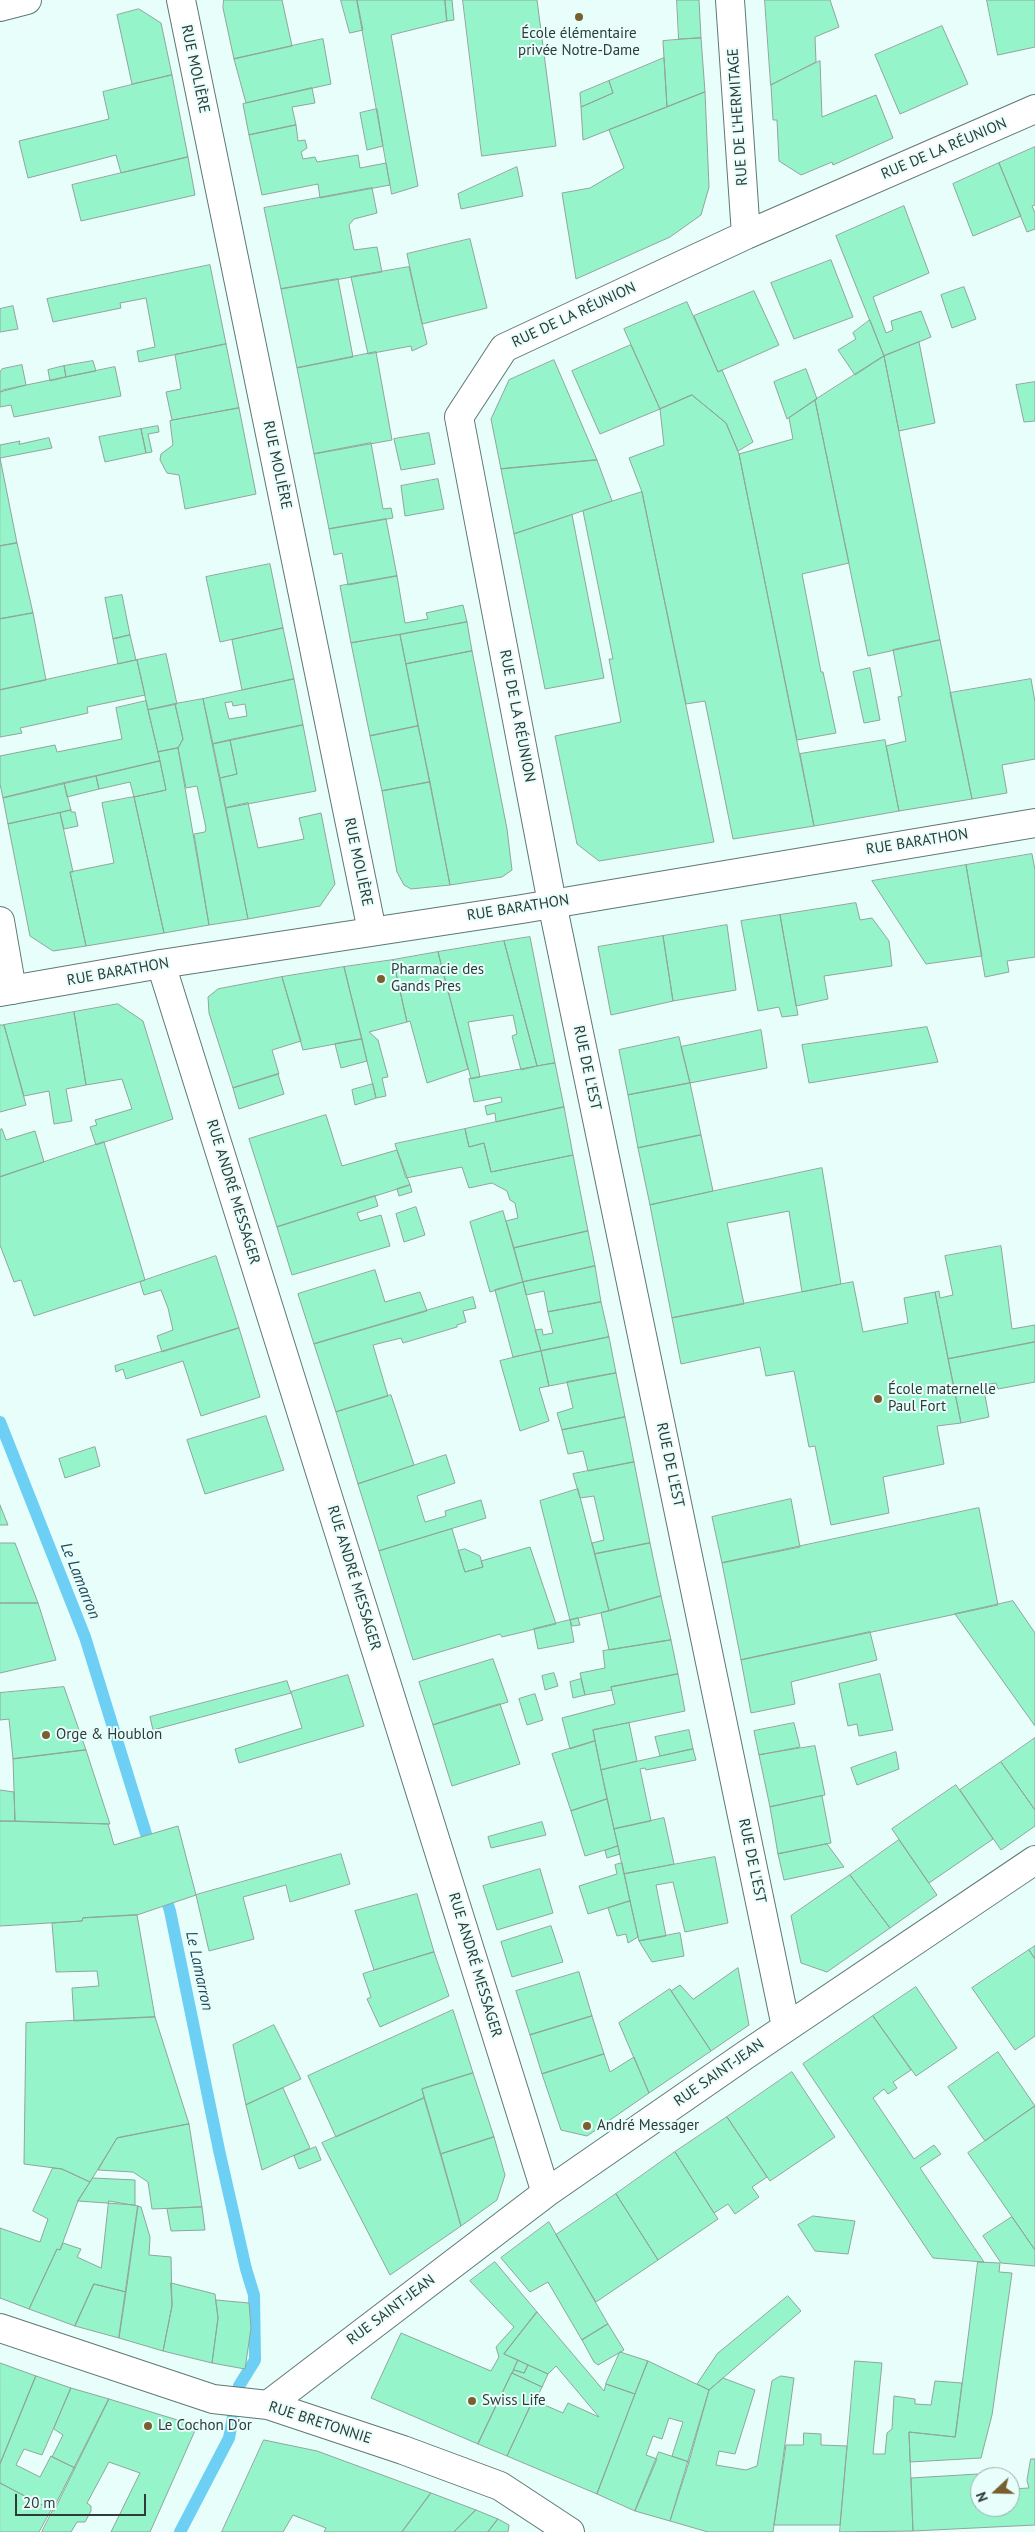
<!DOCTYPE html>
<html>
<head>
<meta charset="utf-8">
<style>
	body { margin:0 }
	#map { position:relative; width:1035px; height:2532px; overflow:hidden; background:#e7fefa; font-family:"PT Sans",sans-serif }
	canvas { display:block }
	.north { position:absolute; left:970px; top:2467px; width:50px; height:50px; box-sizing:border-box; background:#e7fefa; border:1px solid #9db0ad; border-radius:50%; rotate:249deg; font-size:14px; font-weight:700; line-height:20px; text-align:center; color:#2f3b39 }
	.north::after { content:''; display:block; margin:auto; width:18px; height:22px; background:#775f30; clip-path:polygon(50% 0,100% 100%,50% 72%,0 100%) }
	.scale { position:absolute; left:15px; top:2494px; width:131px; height:22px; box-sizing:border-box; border:2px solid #2f3b39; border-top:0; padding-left:6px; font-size:15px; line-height:18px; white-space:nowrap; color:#2f3b39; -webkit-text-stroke:4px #e7fefa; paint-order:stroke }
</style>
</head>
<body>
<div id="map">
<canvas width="1035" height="2532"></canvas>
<div class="north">N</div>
<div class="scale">20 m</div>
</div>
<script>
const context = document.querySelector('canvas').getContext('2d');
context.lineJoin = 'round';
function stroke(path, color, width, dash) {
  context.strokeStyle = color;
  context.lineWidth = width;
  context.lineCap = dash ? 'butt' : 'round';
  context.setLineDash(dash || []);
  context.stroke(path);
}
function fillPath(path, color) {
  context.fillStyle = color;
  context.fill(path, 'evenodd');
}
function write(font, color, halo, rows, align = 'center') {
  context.font = font + ' "PT Sans",sans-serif';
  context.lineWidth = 4;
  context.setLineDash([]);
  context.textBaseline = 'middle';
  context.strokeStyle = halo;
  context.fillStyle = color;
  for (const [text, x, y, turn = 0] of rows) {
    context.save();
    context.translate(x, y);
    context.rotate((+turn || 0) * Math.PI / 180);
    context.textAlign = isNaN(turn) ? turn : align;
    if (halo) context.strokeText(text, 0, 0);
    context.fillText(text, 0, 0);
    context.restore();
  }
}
const stream = new Path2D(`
	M0,1422L85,1637L151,1850
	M163,1889L170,1911L219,2150L246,2269L254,2295L255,2360L239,2386L229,2438L180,2532`);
const building = new Path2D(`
	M224,0H282L292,46L234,59L223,8Z
	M341,0H357L363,30L350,33Z
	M357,0H445L447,21L391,35L418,186L392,194Z
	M445,0H452L454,20L447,21Z
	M463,0H537L556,146L482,156Z
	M677,0H699L701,38L679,39Z
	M765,0H830L839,27L815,37L816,62L771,85Z
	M987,0H1035V47L998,55Z
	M139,9L161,23L172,75L132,84L117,15Z
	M942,26L968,84L900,114L875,55Z
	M701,38L705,92L667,107L663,41Z
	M323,39L331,84L246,103L234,59Z
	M664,58L667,107L583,140L581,107L613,93L609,81Z
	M820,61L822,117L876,95L893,138L833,165L832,162L801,175L779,161L777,120H773L771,85Z
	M172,75L188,157L121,173L116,155L28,178L19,141L109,119L103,92Z
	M609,81L613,93L581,107L580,93Z
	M312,88L315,103L292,107L296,125L249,135L243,104Z
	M705,92L709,187L701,215L670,237L576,279L562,193L590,188L624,168L609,130Z
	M377,109L383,146L367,150L360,113Z
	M296,125L298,141L305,140L307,148L301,152L303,159L315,157L317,162L358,155L360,168L386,163L390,185L320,198L318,184L262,195L249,135Z
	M1035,147V205L1032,206L1035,213V229L1027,232L999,163Z
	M188,157L195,195L81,221L72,185Z
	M999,163L1021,216L973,236L953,184Z
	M517,167L523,196L461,209L458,194Z
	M372,188L377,213L354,219L349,225L354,250L377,247L382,272L281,289L264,208Z
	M904,206L929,273L873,297L886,333L893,330L891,321L921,311L931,337L884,356L836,236Z
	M470,239L487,308L422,324L407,254Z
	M831,260L853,317L794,339L771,283Z
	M210,265L226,344L139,362L137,351L155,347L146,298L120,303L121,308L53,322L47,299Z
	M409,267L427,344L412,351L411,346L368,354L351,277Z
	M338,279L353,357L297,368L281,289Z
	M964,287L976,319L952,328L941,295Z
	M754,291L779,345L718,372L694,316Z
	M687,302L718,372L722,370L753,442L738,451L726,423L692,395L660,409L624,329Z
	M13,306L18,329L0,332V309Z
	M870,320L884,356L855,375L838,350L856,339L853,333Z
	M919,342L935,423L899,431L884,356Z
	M226,344L239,408L172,420L166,392L181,389L175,355Z
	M631,345L660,409L600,434L572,371Z
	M376,352L392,440L314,454L297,368Z
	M884,356L940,640L868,656L815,400Z
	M554,360L597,460L501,469L491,419L509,380Z
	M93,361L96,371L66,377L64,366Z
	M22,365L26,385L0,392V372L2,369Z
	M64,366L66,377L50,381L48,370Z
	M115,367L121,396L14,417L11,405L0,407V392L3,390Z
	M806,369L817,399L787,419L774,382Z
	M1035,382V421L1024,422L1016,385Z
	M692,395L726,423L739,454L814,826L733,839L705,701L686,704L642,492L629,458L664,445L660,409Z
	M815,400L849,563L802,574L821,672H823L836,733L797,740L739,454L793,439L789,418Z
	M239,408L256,494L185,509L179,475L167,473L160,460L161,454L173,445L170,421Z
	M158,426L159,432L148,434L152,452L146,453L141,429Z
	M141,429L146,453L105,462L99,437Z
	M429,433L435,464L401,470L394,439Z
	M49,438L52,448L0,458V445L20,441L19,444Z
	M371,443L383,509L391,508L393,518L329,529L314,454Z
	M0,458L17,543L0,546Z
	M597,460L612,501L514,534L501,469Z
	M438,479L444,509L405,516L401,486Z
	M642,492L714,842L599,861L577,844L555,736L621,722L609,659H613L583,511Z
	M572,515L604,678L545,689L514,534Z
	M386,519L397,576L348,585L342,553L334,555L329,529Z
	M17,543L33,613L0,619V546Z
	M270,564L283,628L220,642L206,577Z
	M397,576L405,623L428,619L426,613L463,605L467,622L351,643L340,586Z
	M122,595L130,635L113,639L105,598Z
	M33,613L46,680L0,690V619Z
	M467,622L472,651L406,664L400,635Z
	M283,628L294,679L242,690L232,640Z
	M130,635L136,660L118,664L113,639Z
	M400,635L418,726L370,736L351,643Z
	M940,640L972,799L899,811L886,746L906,741L898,697L902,696L893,650Z
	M472,651L507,829L512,870L502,877L450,885L406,664Z
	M166,654L177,704L148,710L137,660Z
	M137,660L145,695L87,707L88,713L20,728L22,733L0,737V690Z
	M870,668L880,720L864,723L853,672Z
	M294,679L303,725L213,744L203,699ZM232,702L233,706L245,704L247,716L229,719L225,703Z
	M1031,679L1035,702V759L1002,765L1007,793L972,799L950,693Z
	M203,699L248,919L209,925L194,834L205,832L206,828L197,786L186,788L178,748L183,739L175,704Z
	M146,701L160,761L3,798L0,784V756L55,745L57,752L122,739L116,708Z
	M175,704L183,739L178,748L158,752L148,710Z
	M303,725L316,791L226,808L220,778L237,774L230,740Z
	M418,726L430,782L382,791L370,736Z
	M230,740L237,774L220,778L213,744Z
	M885,740L899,811L814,826L800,754Z
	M178,748L209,925L164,933L134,797L166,790L158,752Z
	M160,761L166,790L134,797L130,782L99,789L96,776Z
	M96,776L99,789L67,797L64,783Z
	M430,782L450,885L411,889L404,885L397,872L382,791Z
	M64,783L71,810L8,824L3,798Z
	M134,797L164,933L86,946L70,872L114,863L102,803Z
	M248,803L258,848L304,839L299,818L321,813L335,884L320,906L248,919L226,808Z
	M71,810V812H75L78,826L64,829L60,813Z
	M60,813L73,872H70L86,946L53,951L30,936L8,824Z
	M1032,854L1035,870V957L1007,961L1009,972L985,977L966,865Z
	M966,865L982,956L926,964L872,881Z
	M856,903L860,920L872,918L889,941L892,966L824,976L828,999L796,1006L780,915Z
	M780,915L798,1015L782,1017L779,1007L758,1011L741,921Z
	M727,925L736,990L673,1001L663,936Z
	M663,936L673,1001L611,1015L598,947Z
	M530,937L555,1063L537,1066L504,941Z
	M504,941L537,1066L521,1070L512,1036L517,1034L513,1015L468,1022L480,1077L471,1079L438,952Z
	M438,952L468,1069L427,1083L410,1021L407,1022L393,960Z
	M393,960L407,1022L369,1032L378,1040L388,1077L382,1078L386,1096L376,1098L344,967Z
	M344,967L362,1039L303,1050L282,977Z
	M282,977L301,1041L272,1050L279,1074L233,1088L209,1013L208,997L218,989Z
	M118,1004L143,1021L173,1119L96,1145L90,1127L97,1125L95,1120L132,1109L122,1079L86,1085L74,1012Z
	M74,1012L86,1085L66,1089L72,1121L54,1124L49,1091L24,1096L4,1025Z
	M0,1025H4L26,1105L0,1112Z
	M927,1027L938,1062L809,1083L802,1045Z
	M761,1030L767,1068L690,1083L681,1047Z
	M679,1037L690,1083L628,1095L619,1050Z
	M362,1039L367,1061L341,1068L335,1044Z
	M555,1063L564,1107L496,1122L495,1113L487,1115L485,1106L502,1102L501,1097L474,1102L469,1079Z
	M278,1074L284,1094L239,1109L233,1088Z
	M690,1083L701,1135L638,1148L628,1095Z
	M373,1084L376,1098L355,1105L352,1090Z
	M564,1107L573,1155L491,1172L484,1143L469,1147L465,1129Z
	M326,1115L342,1166L397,1150L410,1185L277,1227L249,1139Z
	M2,1129L6,1140L35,1131L44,1162L0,1177V1130Z
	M465,1129L469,1147L484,1143L491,1172L573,1155L588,1231L514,1248L506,1221L518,1218L515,1203L510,1200L507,1191L492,1183L469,1188L462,1167L406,1178L395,1144Z
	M701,1135L713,1191L650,1205L638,1148Z
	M104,1142L145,1280L34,1316L21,1280L14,1282L0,1245V1177Z
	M822,1168L841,1284L802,1292L789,1211L727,1223L744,1304L672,1318L650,1205Z
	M410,1185L412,1192L399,1196L397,1189Z
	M375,1196L378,1206L357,1213L360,1221L381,1215L390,1246L292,1275L277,1227Z
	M416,1207L425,1235L404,1242L396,1214Z
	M503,1211L523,1282L490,1292L470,1222Z
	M588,1231L595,1266L523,1282L514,1248Z
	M1001,1246L1012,1329L1035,1325V1342L948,1359L935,1292L939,1291L940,1298L953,1295L945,1256Z
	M216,1256L239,1328L162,1352L157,1336L173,1330L168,1308L161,1290L144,1295L140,1282Z
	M595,1266L601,1302L548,1312L544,1291L526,1295L523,1282Z
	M375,1270L385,1302L420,1292L427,1311L314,1344L298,1294Z
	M523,1282L541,1351L513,1357L495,1290Z
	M853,1282L863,1332L908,1323L904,1298L935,1292L961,1423L937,1426L944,1464L883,1477L889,1513L831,1525L815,1446L809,1447L794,1371L766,1376L760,1347L681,1364L672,1318Z
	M473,1297L476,1308L463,1311L466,1322L457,1325V1327L403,1343L401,1338L373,1345L388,1396L336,1412L314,1344Z
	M601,1302L609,1337L541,1351L535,1330L542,1329L543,1335L553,1333L548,1312Z
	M239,1328L260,1397L201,1416L183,1361L126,1379L123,1369L116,1372L115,1366Z
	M609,1337L616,1373L549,1386L541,1351Z
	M1035,1342V1382L998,1389L996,1383L983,1385L989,1417L961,1423L948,1359Z
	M541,1351L549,1386L539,1388L549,1421L520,1431L500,1361Z
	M616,1373L625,1417L562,1430L557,1413L573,1408L567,1382Z
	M391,1395L414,1465L358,1484L336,1412Z
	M266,1416L284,1470L205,1494L187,1440Z
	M625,1417L634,1462L588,1471L583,1451L568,1454L562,1430Z
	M95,1447L100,1466L65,1478L59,1459Z
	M446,1455L455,1483L417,1496L425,1522L446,1516L445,1511L481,1500L486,1518L379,1551L358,1484Z
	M634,1462L650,1543L595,1554L592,1543L604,1540L594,1496L580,1498L573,1474Z
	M578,1489L609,1611L570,1620L540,1501Z
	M791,1499L800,1547L722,1563L712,1517Z
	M0,1505L8,1525H0Z
	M979,1508L998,1605L741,1660L722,1563Z
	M452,1529L465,1572L483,1567L481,1561L530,1547L556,1624L502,1637L500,1634L413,1660L379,1551Z
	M0,1543H15L38,1603H0Z
	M650,1543L661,1596L609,1611L595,1554Z
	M465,1549L480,1556L483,1567L465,1572L458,1551Z
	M661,1596L671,1640L609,1650L601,1613Z
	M1013,1601L1035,1633V1726L955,1614Z
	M0,1603H38L56,1660L0,1673Z
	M578,1618L580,1625L572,1626L570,1620Z
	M570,1620L574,1642L538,1649L534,1629Z
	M870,1632L877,1660L791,1682L795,1704L751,1713L741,1660Z
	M671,1640L678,1674L611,1687L612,1690L585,1695L580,1673L605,1668L603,1651Z
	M493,1659L508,1702L433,1725L419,1682Z
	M554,1673L558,1686L545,1690L542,1676Z
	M678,1674L685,1711L593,1730L595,1741L570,1749L562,1718L615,1704L611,1687Z
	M880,1674L893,1730L859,1736L857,1724L848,1726L839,1684Z
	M348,1675L364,1726L239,1763L235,1749L302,1728L291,1692Z
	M581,1679L585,1695L573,1698L570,1682Z
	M287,1681L291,1693L153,1730L150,1717Z
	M64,1687L86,1750L13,1759L9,1719L0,1720V1693Z
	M535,1694L543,1720L527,1725L519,1699Z
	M500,1704L520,1764L452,1786L433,1725Z
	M629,1723L637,1761L601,1770L593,1730Z
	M794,1723L800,1747L759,1755L754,1731Z
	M689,1730L693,1749L660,1756L655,1737Z
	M1035,1738V1810L1001,1762Z
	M595,1741L607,1799L571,1811L552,1754Z
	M815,1746L825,1795L770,1807L759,1755Z
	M693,1749L696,1760L646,1770L645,1768L640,1769L651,1821L614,1829L601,1770Z
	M86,1750L110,1824L15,1821L13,1759Z
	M896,1752L899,1769L857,1785L851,1768Z
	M1001,1762L1035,1810V1826L1001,1850L960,1790Z
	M956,1785L993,1839L929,1883L892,1829Z
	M0,1790L14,1792L15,1821H0Z
	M822,1796L831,1843L778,1854L770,1807Z
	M607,1799L618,1846L585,1856L571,1811Z
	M664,1818L674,1864L624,1874L614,1829Z
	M0,1821L108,1824L114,1845L178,1826L196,1895L137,1915L83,1918L82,1921L0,1926Z
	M542,1822L546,1835L491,1848L488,1837Z
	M899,1840L937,1895L890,1928L850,1875Z
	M827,1844L844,1867L784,1880L778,1854Z
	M618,1846L620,1854L607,1858L605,1851Z
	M341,1854L350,1884L290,1902L286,1885L243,1897L254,1939L209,1951L196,1895Z
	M715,1857L728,1923L685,1932L673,1882L656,1885L666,1936L639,1941L624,1874Z
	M622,1863L630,1901L588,1914L579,1886L617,1874L615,1865Z
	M540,1869L553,1913L497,1930L483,1886Z
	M850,1875L890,1928L827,1972L801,1963L791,1916Z
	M417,1894L434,1952L374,1970L355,1911Z
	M630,1901L638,1937L628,1943L626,1934L617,1936L608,1908Z
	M137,1915L155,2017L74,2021L72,1988L99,1986L97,1971L56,1972L52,1923L82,1921L83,1918Z
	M551,1926L563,1962L512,1977L501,1942Z
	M680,1933L684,1956L652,1962L639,1941Z
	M1035,1946V1959L1029,1950Z
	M1029,1950L1035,1959V2036L1015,2050L972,1988Z
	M434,1952L449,1996L380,2027L367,1999L371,1997L363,1974Z
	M738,1968L749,2025L711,2051L671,1991L680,1985L693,1999Z
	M579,1972L592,2016L530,2035L516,1991Z
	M916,1987L957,2048L916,2076L873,2016Z
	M670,1989L711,2051L649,2093L619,2023Z
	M453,2010L473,2073L422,2089L424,2098L336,2137L308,2076Z
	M592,2016L604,2054L542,2074L530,2035Z
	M873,2016L911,2070L893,2082L897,2088L888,2094L884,2089L873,2098L914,2159L934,2145L941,2154L920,2168L984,2262L933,2258L803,2064Z
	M155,2017L189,2124L117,2138L90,2182L62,2169L24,2164L26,2023Z
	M274,2025L301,2079L246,2105L233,2045Z
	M998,2052L1035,2106L985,2141L948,2087Z
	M604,2054L610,2072L634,2057L649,2093L587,2136L561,2130L542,2074Z
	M792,2072L835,2137L770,2181L727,2117Z
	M473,2073L494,2137L441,2154L422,2089Z
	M283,2088L310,2148L262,2170L246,2105Z
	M424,2098L461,2226L390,2275L322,2143Z
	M1035,2106V2250L968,2153Z
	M727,2117L767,2177L752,2187L759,2197L735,2214L728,2204L714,2213L675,2152Z
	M189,2124L202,2207L152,2209L148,2182L133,2172L98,2170L117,2138Z
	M494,2137L505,2175L497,2200L461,2226L441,2154Z
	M316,2147L321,2160L299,2169L294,2156Z
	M675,2152L718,2219L658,2260L616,2194Z
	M53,2168L62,2169L90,2182L78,2201L60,2250L57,2249L29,2309L0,2298V2228L40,2242L48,2219L33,2211Z
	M93,2178L135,2180V2205L78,2201Z
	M616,2194L658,2260L596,2302L556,2235Z
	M109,2201L138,2206L126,2292L94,2284L75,2326L29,2309L57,2249L60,2250L63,2243L81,2249L77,2257L101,2268Z
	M138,2206L141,2207L150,2237L149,2255L171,2257L172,2306L163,2351L119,2338Z
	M202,2207L205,2230L171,2231L167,2209Z
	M813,2216L855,2221L848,2254L815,2251L798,2225Z
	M1012,2217L1035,2250V2266L1001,2263L983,2236Z
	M549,2222L608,2324L582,2340L548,2282L530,2292L501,2258Z
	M495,2262L537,2312L504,2354L518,2360L478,2444L371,2398L401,2333L491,2371L499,2357L496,2347L514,2327L470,2281Z
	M978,2262L1000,2263L999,2272L1012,2273L992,2415L981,2458L910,2462L909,2432L955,2437Z
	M171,2283L215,2294L218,2318L212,2363L163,2351L172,2306Z
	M94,2284L126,2292L119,2338L75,2326Z
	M788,2296L801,2311L709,2390L697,2384L717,2354Z
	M216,2300L249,2303L251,2328L245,2369L212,2363L218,2318Z
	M537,2312L604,2391L606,2384L635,2394L597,2494L507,2456L533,2400L563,2413L568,2403L599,2417L556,2366L548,2374L504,2354Z
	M608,2324L624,2350L598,2365L594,2362L582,2340Z
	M620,2352L648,2361L635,2394L606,2384Z
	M518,2360L528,2365L524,2373L514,2370Z
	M648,2361L709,2390L689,2462L672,2456L683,2422L669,2418L662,2439L653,2436L646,2455L657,2459L635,2511L597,2494Z
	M855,2361L882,2363L873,2454H885L887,2433L892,2429L894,2396L915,2399V2404L931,2405L935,2381L962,2383L955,2437L909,2432L913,2531L840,2532Z
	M0,2363L36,2376L0,2464Z
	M528,2365L548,2374L542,2387L512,2373L514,2370L524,2373Z
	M512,2373L542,2387L535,2402L533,2400L507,2456L478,2444Z
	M36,2376L71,2388L42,2455L24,2449L16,2465L40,2477L51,2456L75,2468L54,2511L0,2483V2464Z
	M781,2376L794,2378L773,2532H708L670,2521L709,2390L723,2378L755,2390L735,2454L719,2451L716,2465L746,2470L757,2466L772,2381Z
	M71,2388L109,2399L75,2468L52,2457L63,2435L54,2429Z
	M109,2399L197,2426L150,2532H111L140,2473L109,2462L87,2503L91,2506V2511L85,2522H77L71,2532H42Z
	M804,2433L821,2434V2445L847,2446L840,2525H774L786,2445H803Z
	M264,2440L317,2451L431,2493L402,2532H324L326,2528L293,2515L283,2532H222Z
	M659,2452L689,2462L670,2521L635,2511Z
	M1031,2459H1035V2525L913,2531L911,2478L978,2474L980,2507H1010V2489L1029,2488L1027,2481Z
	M0,2483L51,2510L39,2532H0Z
	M431,2493L476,2510L454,2532H402Z
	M476,2510L498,2519L488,2532H454Z
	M498,2519L509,2525L508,2532H488Z`);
const street = new Path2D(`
	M181,0L372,931
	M730,0L746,235
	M0,7L27,0
	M0,921L12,990
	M161,964L546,2193
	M786,2027L552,903L459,417L504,348L746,235L1035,109
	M0,2328L213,2399L268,2405L403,2450L500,2486L570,2532
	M268,2405L546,2193L744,2056L1035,1860`);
const secondary = new Path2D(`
	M0,992L161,964L522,909L1035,823`);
const markers = [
	[579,17,5,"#775f30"],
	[381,979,5,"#775f30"],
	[878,1399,5,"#775f30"],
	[46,1735,5,"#775f30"],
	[587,2126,5,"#775f30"],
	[472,2401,5,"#775f30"],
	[148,2426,5,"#775f30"]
];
const poiNames = [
	["École élémentaire",579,34,"center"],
	["privée Notre-Dame",579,51,"center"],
	["Pharmacie des",391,970],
	["Gands Pres",391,987],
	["École maternelle",888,1390],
	["Paul Fort",888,1407],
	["Orge & Houblon",56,1735],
	["André Messager",597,2126],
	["Swiss Life",482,2401],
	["Le Cochon D'or",158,2426]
];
const streetNames = [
	["RUE MOLIÈRE",195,69,78],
	["RUE DE L'HERMITAGE",738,117,-94],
	["RUE DE LA RÉUNION",944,149,-23],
	["RUE DE LA RÉUNION",574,315,-25],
	["RUE MOLIÈRE",277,465,78],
	["RUE DE LA RÉUNION",517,716,79],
	["RUE BARATHON",917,842,-9],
	["RUE MOLIÈRE",358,862,78],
	["RUE BARATHON",518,908,-9],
	["RUE BARATHON",118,972,-10],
	["RUE DE L'EST",587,1068,78],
	["RUE ANDRÉ MESSAGER",233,1192,73],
	["RUE DE L'EST",670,1465,78],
	["RUE ANDRÉ MESSAGER",354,1578,73],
	["RUE DE L'EST",752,1861,78],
	["RUE ANDRÉ MESSAGER",475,1965,73],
	["RUE SAINT-JEAN",719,2073,-35],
	["RUE SAINT-JEAN",391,2310,-37],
	["RUE BRETONNIE",320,2423,18]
];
const waterNames = [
	["Le Lamarron",80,1581,68],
	["Le Lamarron",199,1971,78]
];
stroke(stream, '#6ecff5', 12);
fillPath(building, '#96f4cb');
stroke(building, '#8fa69b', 1);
stroke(street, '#5f7875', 30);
stroke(secondary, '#5f7875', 30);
stroke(street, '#fff', 28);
stroke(secondary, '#fff', 28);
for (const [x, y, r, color] of markers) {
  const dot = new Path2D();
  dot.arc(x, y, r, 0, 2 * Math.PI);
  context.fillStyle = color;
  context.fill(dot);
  stroke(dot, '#e7fefa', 2);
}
write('15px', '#2f3b39', '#e7fefa', poiNames, 'left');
write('15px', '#2f3b39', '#e7fefa', streetNames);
write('italic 16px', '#214b5c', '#e7fefa', waterNames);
</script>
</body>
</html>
